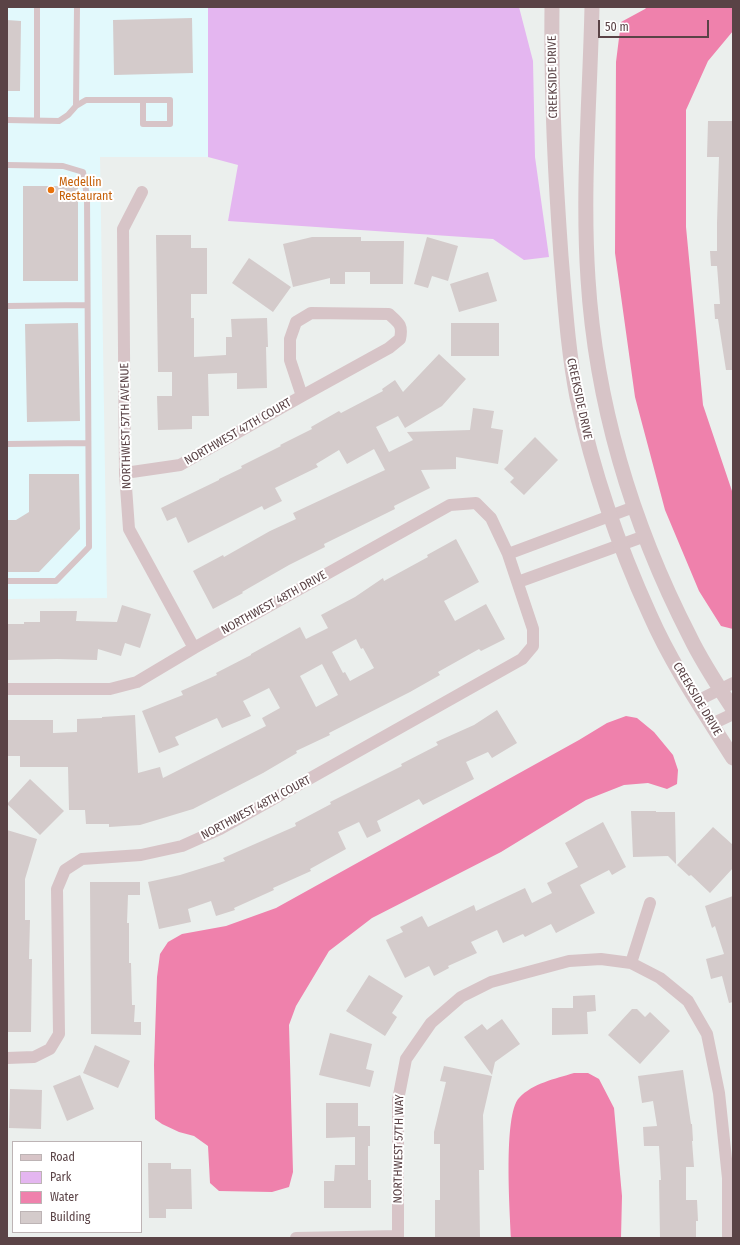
<!DOCTYPE html>
<html>
<head>
<meta charset="utf-8">
<style>
	body { margin:0 }
	#map { position:relative; width:740px; height:1245px; overflow:hidden; background:#ebefed; font-family:"Fira Sans Condensed",sans-serif }
	canvas { display:block }
	.frame { position:absolute; inset:0; border:8px solid #5a4346; pointer-events:none }
	.legend { position:absolute; left:12px; top:1141px; width:130px; height:92px; box-sizing:border-box; background:#fff; border:1px solid #bdb4b5; margin:0; padding:5px 7px; list-style:none; font-size:12px; color:#5a4346 }
	.legend li { display:flex; align-items:center; gap:8px; height:20px }
	.legend b { width:20px; border:1px solid #bdb4b5 }
	.scale { position:absolute; left:598px; top:20px; width:111px; height:18px; box-sizing:border-box; border:2px solid #5a4346; border-top:0; padding-left:5px; font-size:12px; line-height:14px; white-space:nowrap; color:#5a4346; -webkit-text-stroke:3px #fff; paint-order:stroke }
</style>
</head>
<body>
<div id="map">
<canvas width="740" height="1245"></canvas>
<div class="frame"></div>
<ul class="legend">
<li><b style="height:5px;background:#d7c4c7"></b>Road</li>
<li><b style="height:11px;background:#e4b6f0"></b>Park</li>
<li><b style="height:11px;background:#ef81ac"></b>Water</li>
<li><b style="height:11px;background:#d4cbcb"></b>Building</li>
</ul>
<div class="scale">50 m</div>
</div>
<script>
const context = document.querySelector('canvas').getContext('2d');
context.lineJoin = 'round';
function fillPath(path, color) {
  context.fillStyle = color;
  context.fill(path, 'evenodd');
}
function stroke(path, color, width, dash) {
  context.strokeStyle = color;
  context.lineWidth = width;
  context.lineCap = dash ? 'butt' : 'round';
  context.setLineDash(dash || []);
  context.stroke(path);
}
function write(font, color, halo, rows, align = 'center') {
  context.font = font + ' "Fira Sans Condensed",sans-serif';
  context.lineWidth = 4;
  context.setLineDash([]);
  context.textBaseline = 'middle';
  context.strokeStyle = halo;
  context.fillStyle = color;
  for (const [text, x, y, turn = 0] of rows) {
    context.save();
    context.translate(x, y);
    context.rotate((+turn || 0) * Math.PI / 180);
    context.textAlign = isNaN(turn) ? turn : align;
    if (halo) context.strokeText(text, 0, 0);
    context.fillText(text, 0, 0);
    context.restore();
  }
}
const commercial = new Path2D(`
	M7,7H208V157H100L107,598L7,599Z`);
const green = new Path2D(`
	M208,7H519L533,61L535,157L549,257L524,260L493,239L228,221L238,165L208,157Z`);
const water = new Path2D(`
	M647,7H733V31L708,61L686,110V227L703,405L733,494V629L721,626L699,591L665,510L635,397L615,253L616,62L621,22L645,9Z
	M626,716L637,718L654,732L673,755L678,770L677,784L667,789L648,783L624,785L586,800L501,852L372,918L329,951L296,1006L289,1025L293,1172L289,1187L272,1192L219,1191L210,1183L208,1146L194,1136L179,1132L162,1124L155,1119L154,1065L157,977L160,954L168,942L182,934L226,926L276,908L579,740L607,723Z
	M574,1073H588L599,1079L614,1108L622,1196L621,1238H511C510,1212 503,1115 519,1098C533,1083 555,1079 574,1073Z`);
const building = new Path2D(`
	M192,18L193,73L114,75L113,20Z
	M7,20L21,21L20,91H7Z
	M708,121H733V370H726L718,319H715L714,304H720L717,266H711L710,251H717V223L719,157H707Z
	M23,186H78V281H23Z
	M156,235H191V248H207V294H191V318H194V357L226,355V337H232L231,319L267,318L268,347H266L267,388L237,389V373L208,374L209,416H192V429L158,430L157,396H172V372H158Z
	M312,237H361V241H404L403,284H370V272H345V284H330V278L293,287L283,244Z
	M427,237L458,246L448,281L432,276L428,288L414,284Z
	M249,258L291,287L273,312L232,283Z
	M488,272L497,301L459,312L450,284Z
	M78,323L80,421L27,422L25,324Z
	M451,323H499V356H451Z
	M439,354L466,379L442,406L405,428L398,416L376,427L389,452L413,440L407,432L470,430L473,408L494,411L491,428L503,430L498,464L456,457V469L421,470L430,488L394,506L395,509L324,544L325,547L289,565L242,592L243,593L213,609L193,571L223,555L224,557L270,531L296,519L293,513L385,470L374,449L347,464L339,450L316,464L318,467L275,488L282,501L264,510L262,506L188,543L176,517L167,521L161,508L219,480V479L242,468L241,466L281,446L280,445L312,429L311,427L339,411L341,413L383,391L382,389L395,380L403,392Z
	M535,437L558,460L524,495L510,482L514,478L504,469Z
	M29,474H79L80,529L39,572H7V520H16L29,512Z
	M456,539L479,582L444,601L455,621L486,604L505,639L481,651L479,649L438,672L440,675L410,692L329,733L330,735L296,751L297,753L263,773L193,809L140,825L109,827V824H86L85,810H69L68,767H20V756H7V720H53V733L77,732V719L102,718V717L135,715L138,773L160,767L163,778L266,726L262,718L280,708L269,688L243,701L251,716L222,728L217,718L175,737L179,745L159,753L142,711L183,695L181,691L217,675L216,673L251,655V654L300,627L306,639L328,628L321,615L355,597L383,578L384,581L428,557L427,555ZM356,639L361,649L363,648L374,668L350,681L345,672L343,673L332,652ZM322,664L338,695L316,707L300,676Z
	M122,605L151,614L140,648L125,643L121,656L98,649L97,660L57,659L7,660V624H24V622H40V611H77L76,621L117,622Z
	M497,710L517,743L492,758L488,752L466,762L474,779L423,805L419,799L377,821L381,831L367,838L359,822L338,832L346,849L310,869L311,871L273,888L274,890L234,908L235,910L216,916L211,901L188,909L191,922L159,929L148,882L180,875L225,861L223,858L296,826L295,823L331,804L330,802L402,766L401,764L438,745L436,742L474,725Z
	M30,779L64,811L40,835L7,804Z
	M631,811H656V812H675L676,864L668,856L633,857Z
	M603,822L626,867L612,875L609,870L580,885L595,913L556,933L551,924L525,937L523,934L503,943L497,930L471,942L477,953L448,966L449,968L434,976L429,966L405,978L386,940L403,932L400,927L422,916L428,927L474,905L476,911L525,888L532,903L552,893L547,883L578,867L565,843Z
	M713,827L733,845V868L710,893L691,875L689,876L677,865Z
	M7,830L37,839L25,879V920H30L29,959H32L31,1032H7Z
	M90,882H140V895H128L127,923H129V963H131L132,1005H135L134,1022H141V1035L91,1034Z
	M733,896V1002L729,1003L722,976L711,979L706,959L724,954L715,926L712,928L705,906Z
	M369,975L403,996L392,1013L397,1017L385,1036L346,1011Z
	M595,995L596,1011L587,1012L588,1034L552,1035V1008H573V996Z
	M632,1009H637L645,1017L650,1012L670,1031L640,1064L608,1035Z
	M502,1019L520,1044L495,1062L492,1075L464,1037L482,1024L487,1030Z
	M330,1033L372,1044L366,1069L374,1071L370,1087L319,1075Z
	M95,1045L130,1061L118,1088L83,1073Z
	M444,1066L492,1076L483,1115L484,1170H479L480,1238H435V1200H440V1144H434V1132L446,1082L440,1081Z
	M683,1070L691,1124H692L693,1141H692L694,1167H686V1200H697L698,1221H696V1238H660L659,1180H661L659,1146H644L643,1127L657,1126L653,1101L642,1103L638,1076Z
	M80,1075L94,1109L67,1121L53,1086Z
	M10,1089L42,1090L41,1129L9,1128Z
	M326,1103H358V1126H370V1146H368V1180H371V1208H324V1181H334L335,1165H355V1137L326,1138Z
	M148,1163H171V1169H191L192,1209H166V1218H149Z`);
const service = new Path2D(`
	M37,7V120
	M76,106L86,100H170V124H143V100
	M7,120L59,121L68,115L76,106L77,7
	M7,165L63,166L83,172L87,196L89,547L56,581H7
	M7,306L86,305
	M7,444L88,443`);
const minor = new Path2D(`
	M142,192L123,229L125,473L129,529L194,648
	M125,473L180,465L302,396L389,348L400,339C403,325 399,323 389,314L311,313L296,322L290,339V360L302,396
	M508,554L634,507
	M518,582L645,536
	M7,689H110L137,682L194,648L450,505L476,503L491,518L508,554L533,629V646L522,659L220,829L182,846L141,855L82,859L65,870L57,889L59,1034L50,1049L34,1057L7,1058
	M697,701L733,683
	M712,724L733,714
	M631,963L650,903
	M296,1238L398,1236
	M398,1238V1100L406,1059L431,1023L461,997L491,982L569,961L601,959L631,963L660,978L688,1001L707,1034L719,1093L728,1178V1238`);
const tertiary = new Path2D(`
	M552,7C551,90 555,173 561,256C565,303 568,351 577,397C593,472 618,545 650,615C672,665 704,712 733,758
	M592,7C590,98 582,188 588,279C596,404 633,526 690,637C702,662 718,686 733,709`);
const markers = [
	[51,190,4,"#e8710a"]
];
const streetNames = [
	["CREEKSIDE DRIVE",553,77,-91],
	["CREEKSIDE DRIVE",579,399,78],
	["NORTHWEST 57TH AVENUE",126,426,-91],
	["NORTHWEST 47TH COURT",238,432,-30],
	["NORTHWEST 48TH DRIVE",274,603,-29],
	["CREEKSIDE DRIVE",697,699,59],
	["NORTHWEST 48TH COURT",256,808,-28],
	["NORTHWEST 57TH WAY",399,1149,-89]
];
const foodNames = [
	["Medellin",59,183],
	["Restaurant",59,197]
];
fillPath(commercial, '#e2f9fc');
fillPath(green, '#e4b6f0');
fillPath(water, '#ef81ac');
fillPath(building, '#d4cbcb');
stroke(service, '#d7c4c7', 6);
stroke(minor, '#d7c4c7', 12);
stroke(tertiary, '#d7c4c7', 15);
for (const [x, y, r, color] of markers) {
  const dot = new Path2D();
  dot.arc(x, y, r, 0, 2 * Math.PI);
  context.fillStyle = color;
  context.fill(dot);
  stroke(dot, '#fff', 1.5);
}
write('12px', '#5a4346', '#fff', streetNames);
write('12px', '#c56008', '#fff', foodNames, 'left');
</script>
</body>
</html>
